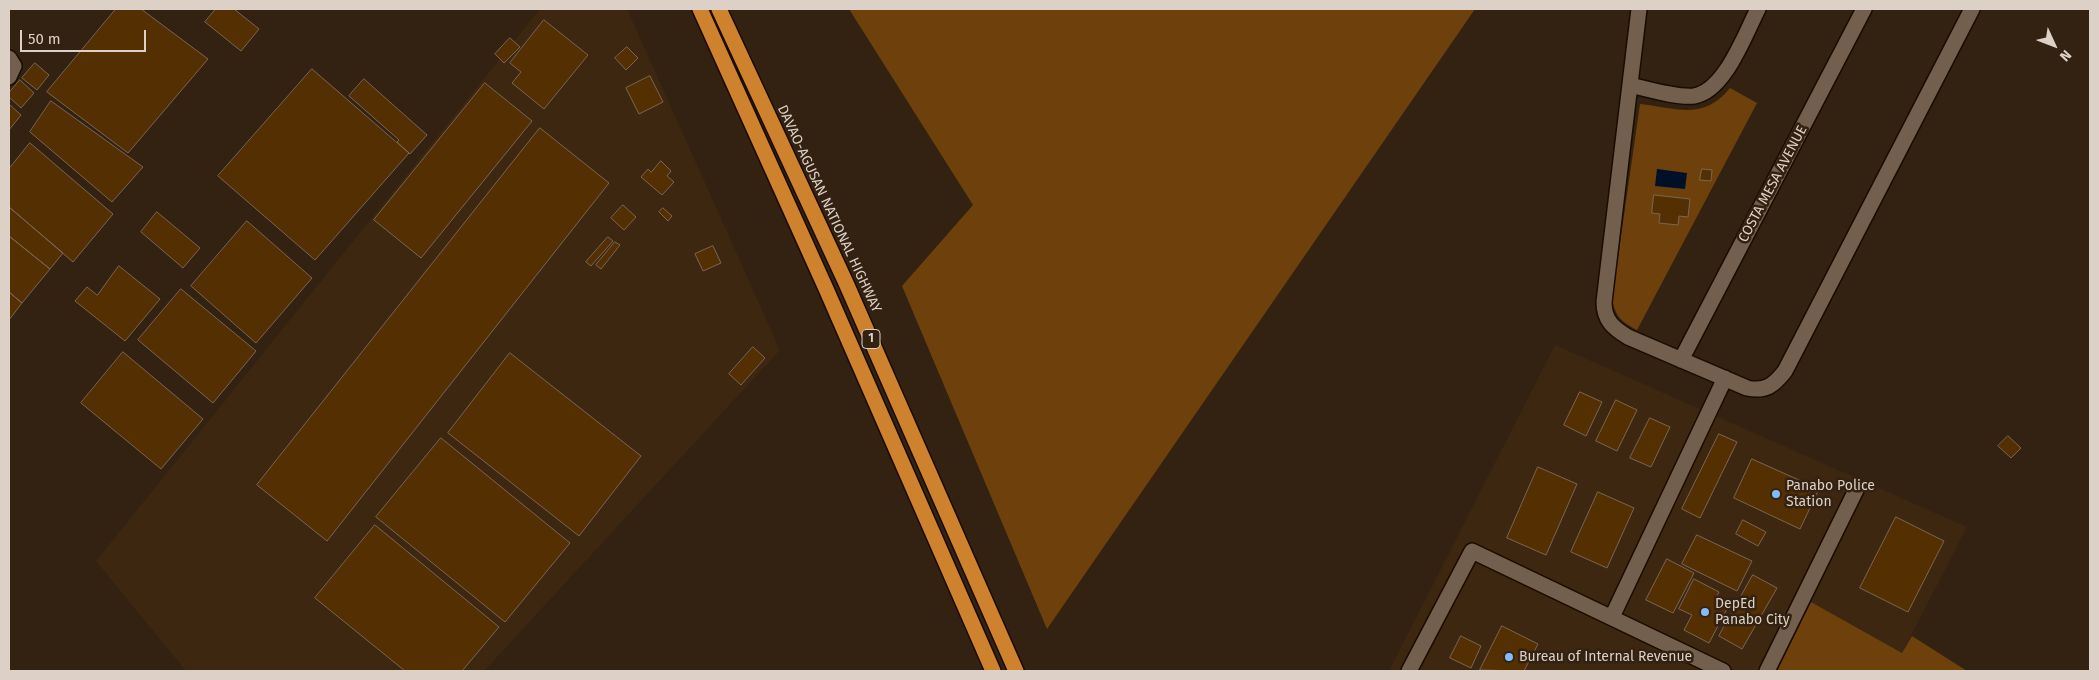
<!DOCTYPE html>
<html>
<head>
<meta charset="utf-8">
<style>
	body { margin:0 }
	#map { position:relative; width:2099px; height:680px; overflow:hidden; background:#332212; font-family:"Fira Sans",sans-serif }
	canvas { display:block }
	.frame { position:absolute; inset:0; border:10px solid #ddd1c7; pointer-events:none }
	.north { position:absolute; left:2029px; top:20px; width:50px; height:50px; -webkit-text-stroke:4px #332212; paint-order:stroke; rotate:133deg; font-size:14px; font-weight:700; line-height:20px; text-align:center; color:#ddd1c7 }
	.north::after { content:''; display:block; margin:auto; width:18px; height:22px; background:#ddd1c7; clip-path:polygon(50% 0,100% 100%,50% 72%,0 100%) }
	.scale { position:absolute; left:20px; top:30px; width:126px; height:22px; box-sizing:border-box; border:2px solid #ddd1c7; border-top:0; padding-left:6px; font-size:15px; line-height:18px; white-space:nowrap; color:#ddd1c7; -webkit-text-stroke:4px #332212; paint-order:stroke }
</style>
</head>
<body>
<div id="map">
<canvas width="2099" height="680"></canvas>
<div class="frame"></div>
<div class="north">N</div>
<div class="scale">50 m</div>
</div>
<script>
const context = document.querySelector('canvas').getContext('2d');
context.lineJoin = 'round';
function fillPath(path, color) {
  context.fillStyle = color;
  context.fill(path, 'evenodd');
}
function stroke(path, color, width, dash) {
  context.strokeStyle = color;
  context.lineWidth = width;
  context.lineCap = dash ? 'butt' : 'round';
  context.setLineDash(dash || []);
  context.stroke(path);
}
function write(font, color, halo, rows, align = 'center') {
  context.font = font + ' "Fira Sans",sans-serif';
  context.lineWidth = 5;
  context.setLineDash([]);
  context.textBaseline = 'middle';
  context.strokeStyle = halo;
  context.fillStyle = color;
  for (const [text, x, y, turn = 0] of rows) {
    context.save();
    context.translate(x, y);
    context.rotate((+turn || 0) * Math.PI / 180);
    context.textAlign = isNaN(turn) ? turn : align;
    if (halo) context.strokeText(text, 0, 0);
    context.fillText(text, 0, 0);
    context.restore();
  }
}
const built = new Path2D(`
	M540,9H627L780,350L484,671H186L96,561Z
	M1555,345L1967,527L1902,653L1811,602L1777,671H1389Z`);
const green = new Path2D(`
	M849,9H1475L1047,629L902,286L973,205Z
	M1730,88L1757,103L1637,330C1621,321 1616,318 1612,299L1640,104C1677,108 1703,121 1730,88Z
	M1811,602L1902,653L1912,636L1967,671H1777Z`);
const water = new Path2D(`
	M1657,169L1687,173L1685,189L1655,186Z`);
const building = new Path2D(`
	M116,9H141L208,59L128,153L47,92Z
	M216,9H234L259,29L241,51L205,22Z
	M544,20L588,55L544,109L512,83L521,72L510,63Z
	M510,38L520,47L504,63L495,54Z
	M627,47L638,58L626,70L615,58Z
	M35,63L49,75L37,90L22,78Z
	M312,69L409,153L315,260L218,176Z
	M650,76L663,102L639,114L626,88Z
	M364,79L427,135L410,154L397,142L399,140L349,96Z
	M20,80L34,93L21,108L9,97V93Z
	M485,83L532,121L421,258L374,220Z
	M51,101L143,167L112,202L30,132Z
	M9,104L21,115L9,130Z
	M540,128L609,183L327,541L257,485Z
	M30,143L113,214L73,262L9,207V169Z
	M661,161L671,171L667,176L674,182L662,195L641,177L648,169L651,172Z
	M1702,169L1712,170L1711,181L1700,180Z
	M1654,195L1690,199L1688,217L1679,216L1678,225L1659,223L1660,214L1652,213Z
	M623,205L636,217L624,230L611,218Z
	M9,207L63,253L50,269L9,236Z
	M663,208L672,216L668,221L659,212Z
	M157,212L200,248L183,268L141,232Z
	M247,221L312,278L256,343L191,286Z
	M9,236L50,269L22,303L9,292Z
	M608,237L613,241L591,266L586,262Z
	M615,242L620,245L601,269L596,265Z
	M713,246L721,263L703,271L695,254Z
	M119,266L160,299L125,341L75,301L87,287L97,295Z
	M181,289L256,351L213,403L138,340Z
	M9,292L22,303L9,320Z
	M753,347L765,358L741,385L729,374Z
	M123,352L203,419L161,469L81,403Z
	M510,353L641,456L579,536L448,433Z
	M1580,392L1602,402L1586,436L1564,425Z
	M1616,400L1637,410L1617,451L1596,441Z
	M1650,418L1670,427L1651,467L1630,458Z
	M1719,434L1737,442L1700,518L1682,509Z
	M2008,436L2021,448L2011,458L1998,446Z
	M441,438L570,543L505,622L376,517Z
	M1752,459L1819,489L1800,529L1734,498Z
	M1538,467L1577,484L1546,555L1507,538Z
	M1598,492L1634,508L1607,568L1571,552Z
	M1896,517L1944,541L1908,612L1860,588Z
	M1743,520L1766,532L1758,546L1736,534Z
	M375,525L499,627L462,671H405L315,598Z
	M1697,535L1752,561L1737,591L1682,564Z
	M1667,559L1694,573L1673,613L1646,600Z
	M1753,575L1777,588L1742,649L1719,636Z
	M1694,579L1719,592L1715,600L1728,607L1709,643L1684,630L1692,615L1679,609Z
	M1502,626L1538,644L1524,671L1480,670Z
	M1461,636L1481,646L1471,668L1450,658Z`);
const minor = new Path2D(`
	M1639,9L1604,302C1604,320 1613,328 1628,337L1747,388C1766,392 1774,385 1785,371L1972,9
	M9,58L14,66L9,77
	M1630,85C1647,89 1677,98 1694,96C1725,91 1745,34 1758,9
	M1681,360L1864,9
	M1612,617L1725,378
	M1409,671L1472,551L1723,671
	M1767,671L1857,488`);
const highway = new Path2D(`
	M700,9L827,291L993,671
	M719,9L846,283L1016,671`);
const markers = [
	[1776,494,5,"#85bbfb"],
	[1705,612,5,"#85bbfb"],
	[1509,657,5,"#85bbfb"]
];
const shields = [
	[871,339,18]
];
const shieldNames = [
	["1",871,339]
];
const streetNames = [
	["COSTA MESA AVENUE",1773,184,-62],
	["DAVAO-AGUSAN NATIONAL HIGHWAY",829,209,65]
];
const poiNames = [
	["Panabo Police",1786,486],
	["Station",1786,502],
	["DepEd",1715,604],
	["Panabo City",1715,620],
	["Bureau of Internal Revenue",1519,657]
];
fillPath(built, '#3d2711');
fillPath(green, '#6e410c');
fillPath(water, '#001028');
fillPath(building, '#542f01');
stroke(building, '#7a6654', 1);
stroke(minor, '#1a0b00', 18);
stroke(highway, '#1a0b00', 18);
stroke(minor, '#735f4d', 15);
stroke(highway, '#cf822e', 15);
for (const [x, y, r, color] of markers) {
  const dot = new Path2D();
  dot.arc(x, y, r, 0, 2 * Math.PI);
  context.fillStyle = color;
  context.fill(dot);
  stroke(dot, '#332212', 2);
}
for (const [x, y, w] of shields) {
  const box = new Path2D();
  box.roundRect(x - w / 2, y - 9.5, w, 19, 4);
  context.fillStyle = '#332212';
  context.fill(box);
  stroke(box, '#ddd1c7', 1);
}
write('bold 12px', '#ddd1c7', null, shieldNames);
write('14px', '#ddd1c7', '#332212', streetNames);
write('14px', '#ddd1c7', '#332212', poiNames, 'left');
</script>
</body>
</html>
